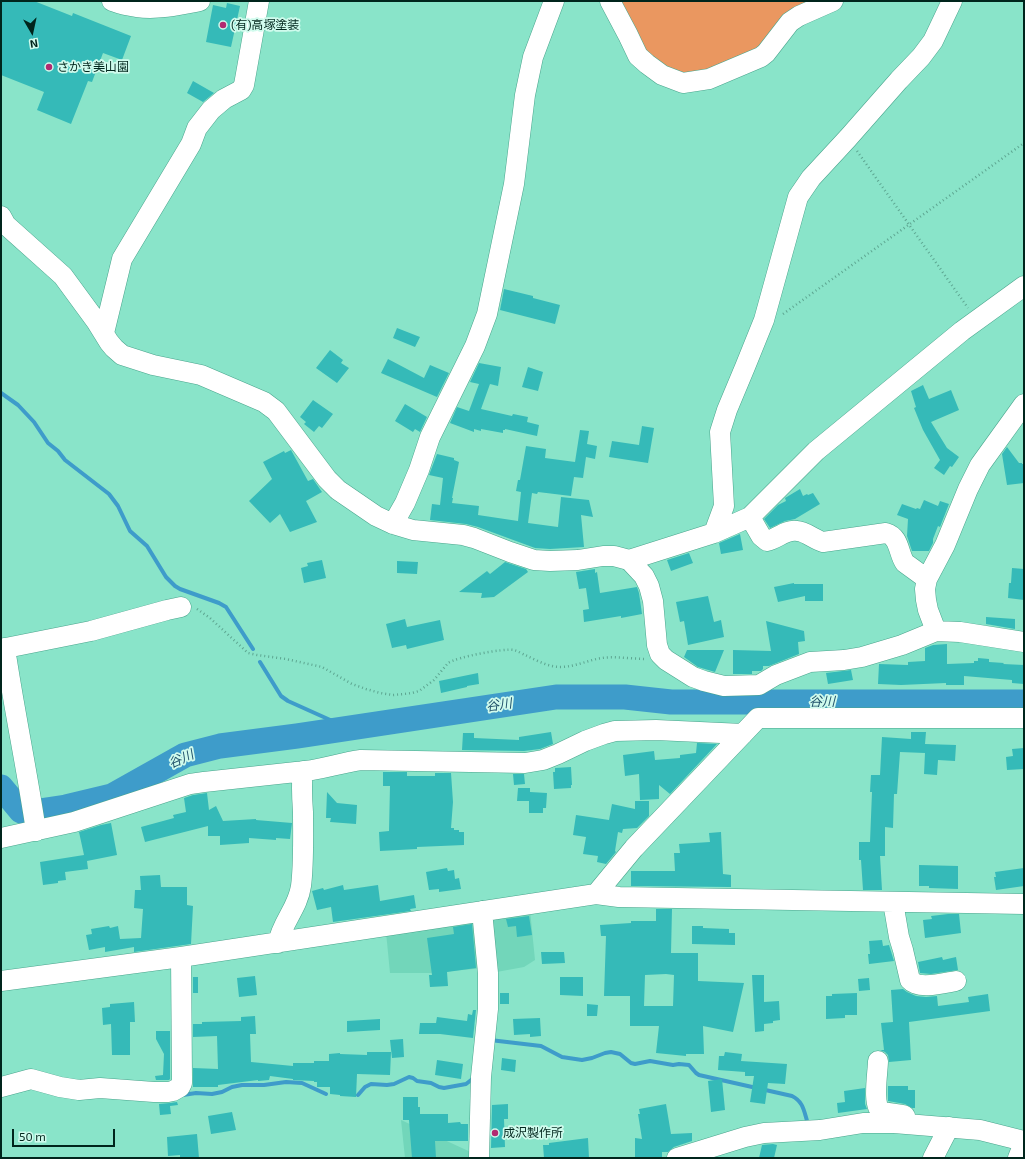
<!DOCTYPE html>
<html>
<head>
<meta charset="utf-8">
<style>
	body { margin:0 }
	#map { position:relative; width:1025px; height:1159px; overflow:hidden; background:#89e4c9; font-family:"Exo 2",sans-serif }
	canvas { display:block }
	.frame { position:absolute; inset:0; border:2px solid #00251c; pointer-events:none }
	.north { position:absolute; left:12px; top:12px; width:40px; height:40px; -webkit-text-stroke:3px #d0fbed; paint-order:stroke; rotate:171deg; font-size:11px; font-weight:700; line-height:16px; text-align:center; color:#00251c }
	.north::after { content:''; display:block; margin:auto; width:14px; height:18px; background:#00251c; clip-path:polygon(50% 0,100% 100%,50% 72%,0 100%) }
	.scale { position:absolute; left:12px; top:1129px; width:103px; height:18px; box-sizing:border-box; border:2px solid #00251c; border-top:0; padding-left:5px; font-size:12px; line-height:14px; white-space:nowrap; color:#00251c; -webkit-text-stroke:3px #d0fbed; paint-order:stroke }
</style>
</head>
<body>
<div id="map">
<canvas width="1025" height="1159"></canvas>
<div class="frame"></div>
<div class="north">N</div>
<div class="scale">50 m</div>
</div>
<script>
const context = document.querySelector('canvas').getContext('2d');
context.lineJoin = 'round';
function fillPath(path, color) {
  context.fillStyle = color;
  context.fill(path, 'evenodd');
}
function stroke(path, color, width, dash) {
  context.strokeStyle = color;
  context.lineWidth = width;
  context.lineCap = dash ? 'butt' : 'round';
  context.setLineDash(dash || []);
  context.stroke(path);
}
function write(font, color, halo, rows, align = 'center') {
  context.font = font + ' "Exo 2","Noto Sans JP",sans-serif';
  context.lineWidth = 3.5;
  context.setLineDash([]);
  context.textBaseline = 'middle';
  context.strokeStyle = halo;
  context.fillStyle = color;
  for (const [text, x, y, turn = 0] of rows) {
    context.save();
    context.translate(x, y);
    context.rotate((+turn || 0) * Math.PI / 180);
    context.textAlign = isNaN(turn) ? turn : align;
    if (halo) context.strokeText(text, 0, 0);
    context.fillText(text, 0, 0);
    context.restore();
  }
}
const built = new Path2D(`
	M530,910L535,960L524,967L491,973L487,918Z
	M472,918L484,968L430,973H390L386,932Z
	M401,1120L475,1154V1158H405Z`);
const green = new Path2D(`
	M615,1H827L764,52L693,78L645,57Z`);
const stream = new Path2D(`
	M1,393L18,405L34,422L48,443L58,451L65,460L109,494L118,506L130,531L147,546L166,577L175,586L180,589L219,603L226,607L253,649
	M260,662L281,696L288,701L348,728
	M490,1040L541,1046L562,1057L582,1060L592,1058L605,1053L611,1052L620,1054L631,1063L635,1064L650,1061L673,1065L679,1064L689,1065L696,1073L699,1075L792,1096C804,1102 804,1112 808,1124
	M183,1095L196,1093L212,1094L222,1092L232,1087L242,1085H264L286,1082L302,1083L326,1094
	M358,1095L365,1087L371,1084L387,1085L394,1084L409,1077L413,1078L417,1081L431,1083L439,1087L444,1088L466,1084L475,1077`);
const river = new Path2D(`
	M1,787L21,811L26,813L66,807L112,796L185,755L220,746L297,736L556,697H625L671,702H1024`);
const building = new Path2D(`
	M1,1H34L72,16L73,13L131,36L122,60L103,53L92,82L88,81L71,124L37,110L44,92L1,75Z
	M227,3L240,6L231,47L206,42L213,5L226,8Z
	M193,81L214,93L203,102L187,93Z
	M504,289L533,296V298L560,305L555,324L500,310Z
	M397,328L420,337L415,347L393,338Z
	M330,350L343,360L341,363L349,368L337,383L316,368Z
	M388,359L424,378L430,365L449,373L437,397L381,373Z
	M479,363L501,367L498,386L490,384L481,409L512,416L513,414L528,417L527,422L539,425L537,436L505,429V430H503V433L481,429V431L474,429V432L450,423L457,407L469,411L479,384L470,382Z
	M528,367L543,372L538,391L522,387Z
	M923,385L929,399L951,390L959,410L931,422L947,448L959,457L952,467L950,466L944,475L934,468L940,460L923,430L914,408L916,407L911,391Z
	M313,400L333,414L322,428L319,426L314,432L304,424L306,422L300,417Z
	M405,404L427,417L420,432L415,429L413,432L395,421Z
	M642,426L654,428L648,463L609,457L612,441L639,445Z
	M580,430L589,431L587,444L597,446L595,459L586,457L583,478L574,477L571,496L538,492L537,494L532,493L528,523L558,527L561,497L589,500L593,517L581,515L584,547L550,549L535,548L478,527L466,524L430,520L432,504L440,505L443,478L429,475L437,454L454,458V460L459,462L452,498H453L452,503L479,506L478,515L518,521L521,492L516,491L518,480H520L526,446L546,449L545,458L575,462Z
	M1007,447L1019,463H1022V464H1024V483L1007,485L1002,454Z
	M291,450L308,481L313,479L322,492L306,501L317,522L290,532L280,514L270,523L249,501L272,479L263,462L284,451L285,453Z
	M800,489L803,496L807,494L808,495L813,493L820,504L795,519L785,521L770,528L764,519L778,505L786,501L785,498Z
	M924,500L938,506L940,501L949,504L940,527L938,526L933,539V543L929,551H912L907,536L908,519L897,515L902,504L916,509L917,508L920,509Z
	M740,534L743,550L721,554L719,543Z
	M689,553L693,563L671,571L667,560Z
	M322,560L326,578L304,583L301,568L308,566L307,563Z
	M397,561L418,562L417,574L397,573Z
	M505,562L526,569L528,572L494,597L481,598L482,593L459,592L487,571L490,574Z
	M1012,568L1024,569V600L1008,598L1009,583H1011Z
	M595,569V573L597,572L600,593L637,587L639,593L642,614L621,618V616L584,622L583,610L589,609L586,588L579,589L576,572Z
	M794,583V584H823V601H805V596L778,602L774,587Z
	M708,596L714,622L721,620L724,637L688,645L684,621L680,622L676,602Z
	M986,617L1015,619V629L986,624Z
	M405,619L407,627L440,620L444,640L407,649L406,645L392,648L386,624Z
	M766,621L804,631L805,641L798,642L799,654L769,666H763V669L761,671H752V674H733V650L771,651Z
	M947,644V664L974,663V661H978V658L989,659V662L1004,663L1003,664L1024,665V684L1012,683V680L964,676V685H946V683L901,685L878,684L879,664L908,665V662L925,661V648L933,645Z
	M687,650H724L715,672L698,667L684,657Z
	M851,670L853,680L828,684L826,673Z
	M478,673L479,684L467,686V687L441,693L439,681Z
	M551,732L553,744L540,749L524,751L462,750L463,733H474V738L519,740V737Z
	M911,732H926L925,744L956,745L955,761L938,760L937,775L924,774L925,753L900,752L897,794H894L893,828L885,827V856H880L882,890H863L861,860H859V842H870L872,792H870L871,775H880L882,737L911,739Z
	M697,743L717,744L670,794L659,785V799L640,800L639,774L625,776L623,755L654,751L655,760L680,758V755L696,753Z
	M1024,748V769L1007,770L1006,757L1013,756L1012,749Z
	M571,767L572,785H571V788L554,789L553,772H555V768Z
	M383,772H407V776H435V773H451L453,802L451,828H454V830H459V832H464V845L417,847V849L380,851L379,832L389,831L390,786H383Z
	M513,774H524L525,784L514,785Z
	M518,788H530V792L547,793L546,808H543V813H529V801H517Z
	M327,792L337,803L357,805L356,824L330,822L331,818H326Z
	M207,793L209,810L216,806L223,821L256,819V820L292,823L290,839L276,838V840L249,838V843L220,845V836H208V826L145,842L141,827L174,818L173,815L186,812L184,798L193,795Z
	M635,801H649V816L637,828L623,829L622,833L618,832L615,851L616,852L606,864L597,862L598,856L583,854L586,837L573,835L576,815L609,820L612,804L635,809Z
	M111,823L117,855L87,861L88,869L65,872L66,880L58,881V883L43,885L40,862L84,855L79,832L101,825Z
	M721,832L723,874L731,875V887L631,886V871H675L674,853H680L679,844L710,842L709,833Z
	M919,865L958,866V889L929,888V886H919Z
	M447,868L448,871L454,870L455,879L459,878L461,889L439,892V889L429,890L426,872Z
	M1024,868V886L996,890L994,877H996L995,872Z
	M160,875L161,887H187V905L193,906L191,944L134,952V947L105,952V947L89,950L86,935L92,934L91,929L109,926L110,928L118,926L120,939L141,938L143,909L134,908L135,890H141L140,876Z
	M343,885L344,890L378,885L380,901L414,895L416,908L410,909L411,911L333,922L331,907L317,910L312,891L323,888L324,890Z
	M656,909H672L671,953H698V981L744,983L733,1032L703,1026L704,1054H686V1056L656,1053L659,1026H630V996H604L606,936H601L600,925L631,923V921H656ZM666,974L674,975L673,1006H644L645,975Z
	M948,914H959L961,933L925,938L923,920L932,919L931,916Z
	M529,916L532,935L517,937L516,926L508,927L506,919Z
	M472,924L476,968L447,972L448,986L430,987L429,975H432L427,938L454,934L453,927Z
	M692,926H703V928L729,929V933H735V945L692,944Z
	M882,940L883,946L889,945L894,961L869,964L868,954H870L869,941Z
	M541,952H564L565,963L542,964Z
	M942,957L943,960L956,957L958,970L931,974L920,973L918,962Z
	M752,975H764V1002L779,1001L780,1020L773,1021V1023L764,1024V1031L755,1032Z
	M255,976L257,995L239,997L237,978Z
	M193,977H198V993H193Z
	M560,977H583V996L560,995Z
	M869,978L870,990L859,991L858,979Z
	M903,989L907,992L916,996L926,997L937,996L938,1006L969,1002L968,997L988,994L990,1011L909,1022L911,1060L889,1062L888,1055L885,1052L880,1050H884L881,1023L893,1022L891,990Z
	M500,993H509V1004H500Z
	M857,993V1015H845V1018L826,1019V996H832V994Z
	M134,1002L135,1022H130V1055H112L111,1024L103,1025L102,1008L110,1007V1004Z
	M587,1004L598,1005L597,1016H587Z
	M473,1010H476L473,1038L440,1034H419L420,1023H436L437,1017L467,1021L468,1014L472,1015Z
	M255,1016L256,1034H250L251,1062L293,1066V1063H314V1061H329V1054L340,1053V1054L367,1055V1052H391L390,1075L357,1074L356,1097L340,1096V1095L330,1094V1087H317V1082H314V1081L293,1080V1079L270,1076L269,1080L258,1081V1080L218,1085V1087H193V1068L218,1069L217,1036L193,1037V1024H202V1022L241,1021V1017Z
	M540,1018L541,1036L530,1037V1034L514,1035L513,1019Z
	M380,1019V1030L347,1032V1021Z
	M156,1031H170V1079L169,1080H156L155,1076L163,1075L164,1054L156,1039Z
	M403,1039L404,1057L392,1058L390,1040Z
	M725,1052L742,1054L741,1061L787,1064L785,1084L768,1083L765,1104L750,1102L754,1076H745V1072L718,1070L719,1056H724Z
	M502,1058L516,1060L515,1072L501,1070Z
	M437,1060L463,1064L461,1079L435,1075Z
	M722,1079L725,1110L711,1112L708,1081Z
	M888,1086H908V1090H915V1108H912L905,1104L888,1101Z
	M865,1088V1104L867,1109L838,1113L837,1103L845,1102L844,1091Z
	M403,1097H418V1107H420V1114H448V1123L460,1122L461,1124H468V1141H435L436,1158H412L409,1120H403Z
	M177,1102L178,1105L170,1106L171,1114L160,1115L159,1104L170,1103Z
	M508,1104V1119H504L505,1147L491,1148L492,1105Z
	M666,1104L671,1134L692,1133V1141L674,1147L668,1152H662V1158L635,1157V1138L642,1139L638,1114H640L639,1109Z
	M232,1112L236,1130L211,1134L208,1116Z
	M197,1134L199,1158H180V1155L168,1156L167,1137Z
	M588,1138L589,1158H544L543,1145H549V1143Z
	M773,1144L777,1145L774,1158H759L762,1145Z`);
const path = new Path2D(`
	M857,151L968,308
	M783,314L1024,143
	M197,609L210,618L248,653L257,655L286,659L322,667L352,684L366,689L380,693L393,695L404,694L412,693L419,691L434,680L448,663C457,657 504,648 514,650C518,651 522,654 525,655C536,660 548,667 560,667C575,667 588,660 602,658C616,656 632,659 646,659`);
const minor = new Path2D(`
	M112,1C120,4 128,6 137,7C157,10 180,5 200,1
	M610,1L628,35L638,56L647,64L662,75L683,83L709,79L761,57L766,53L790,22L799,16L833,1
	M1,216L6,225L53,267L63,276L96,321L109,342L114,348L122,355L153,365L201,375L264,402L276,411L327,479L338,490L376,516L393,524L413,530L463,535L474,538L510,552L534,560L550,561L578,560L603,556H614L629,560L714,533L750,517L816,451L962,331L1024,286
	M104,333L122,259L191,144L197,128L211,110L224,99L241,90L244,85L259,1
	M750,517L761,536L767,541C777,539 786,529 797,531C805,531 815,540 823,542L886,533C900,537 898,553 905,563L927,579
	M393,524L405,503L419,470L430,437L475,346L487,314L514,184L525,95L533,57L554,1
	M714,533L724,506L720,432L727,410L745,367L764,320L798,197L811,178L848,138L899,80L921,57L933,41L943,20L952,1
	M629,560L644,576L649,586L653,601L657,645L660,654L666,660L693,677L704,681L724,686L759,685L776,675L810,662L844,660L862,657L902,645L936,631L960,632L1024,642
	M936,631L928,610L926,600L925,589L927,579L945,545L968,489L980,465L1024,404
	M5,648C14,709 27,770 36,831
	M1,649L91,631L167,610L181,607
	M1,838L74,822L190,784L204,782L296,772C318,771 339,763 361,760L525,763L543,760L558,754L585,741L604,734L615,731L656,730L743,734
	M596,894L634,848L758,718H1024
	M893,902L899,937L903,950L910,980C919,990 944,983 956,981
	M278,943C282,922 298,908 301,886C304,863 303,835 303,812C302,798 301,785 303,771
	M1,981L181,957L596,894L619,897L1024,904
	M878,1061C878,1071 872,1106 881,1111C885,1113 897,1114 903,1115L905,1116
	M1,1087L31,1079L60,1087L79,1090L100,1088L154,1092H168L173,1091L180,1087L182,1083V1078L181,957
	M479,1158L481,1077L488,1009V973L482,911
	M677,1158L745,1137L764,1133L820,1130L863,1123H894L980,1130L1024,1141
	M933,1158L949,1127
	M1018,1158L1024,1143`);
const markers = [
	[223,25,4,"#b12b71"],
	[49,67,4,"#b12b71"],
	[495,1133,4,"#b12b71"]
];
const poiNames = [
	["(有)高塚塗装",231,25],
	["さかき美山園",57,67],
	["成沢製作所",503,1133]
];
const waterNames = [
	["谷川",822,702],
	["谷川",499,705,-8],
	["谷川",181,759,-24]
];
fillPath(built, '#72d6ba');
fillPath(green, '#ea9760');
stroke(stream, '#3e9cca', 4);
stroke(river, '#3e9cca', 25);
fillPath(building, '#35bab8');
stroke(minor, '#49a48c', 21);
stroke(path, '#5da691', 2.5, [1, 3]);
stroke(minor, '#fff', 20);
for (const [x, y, r, color] of markers) {
  const dot = new Path2D();
  dot.arc(x, y, r, 0, 2 * Math.PI);
  context.fillStyle = color;
  context.fill(dot);
  stroke(dot, '#d0fbed', 1.5);
}
write('12px', '#00251c', '#d0fbed', poiNames, 'left');
write('italic 13px', '#22536c', '#d0fbed', waterNames);
</script>
</body>
</html>
